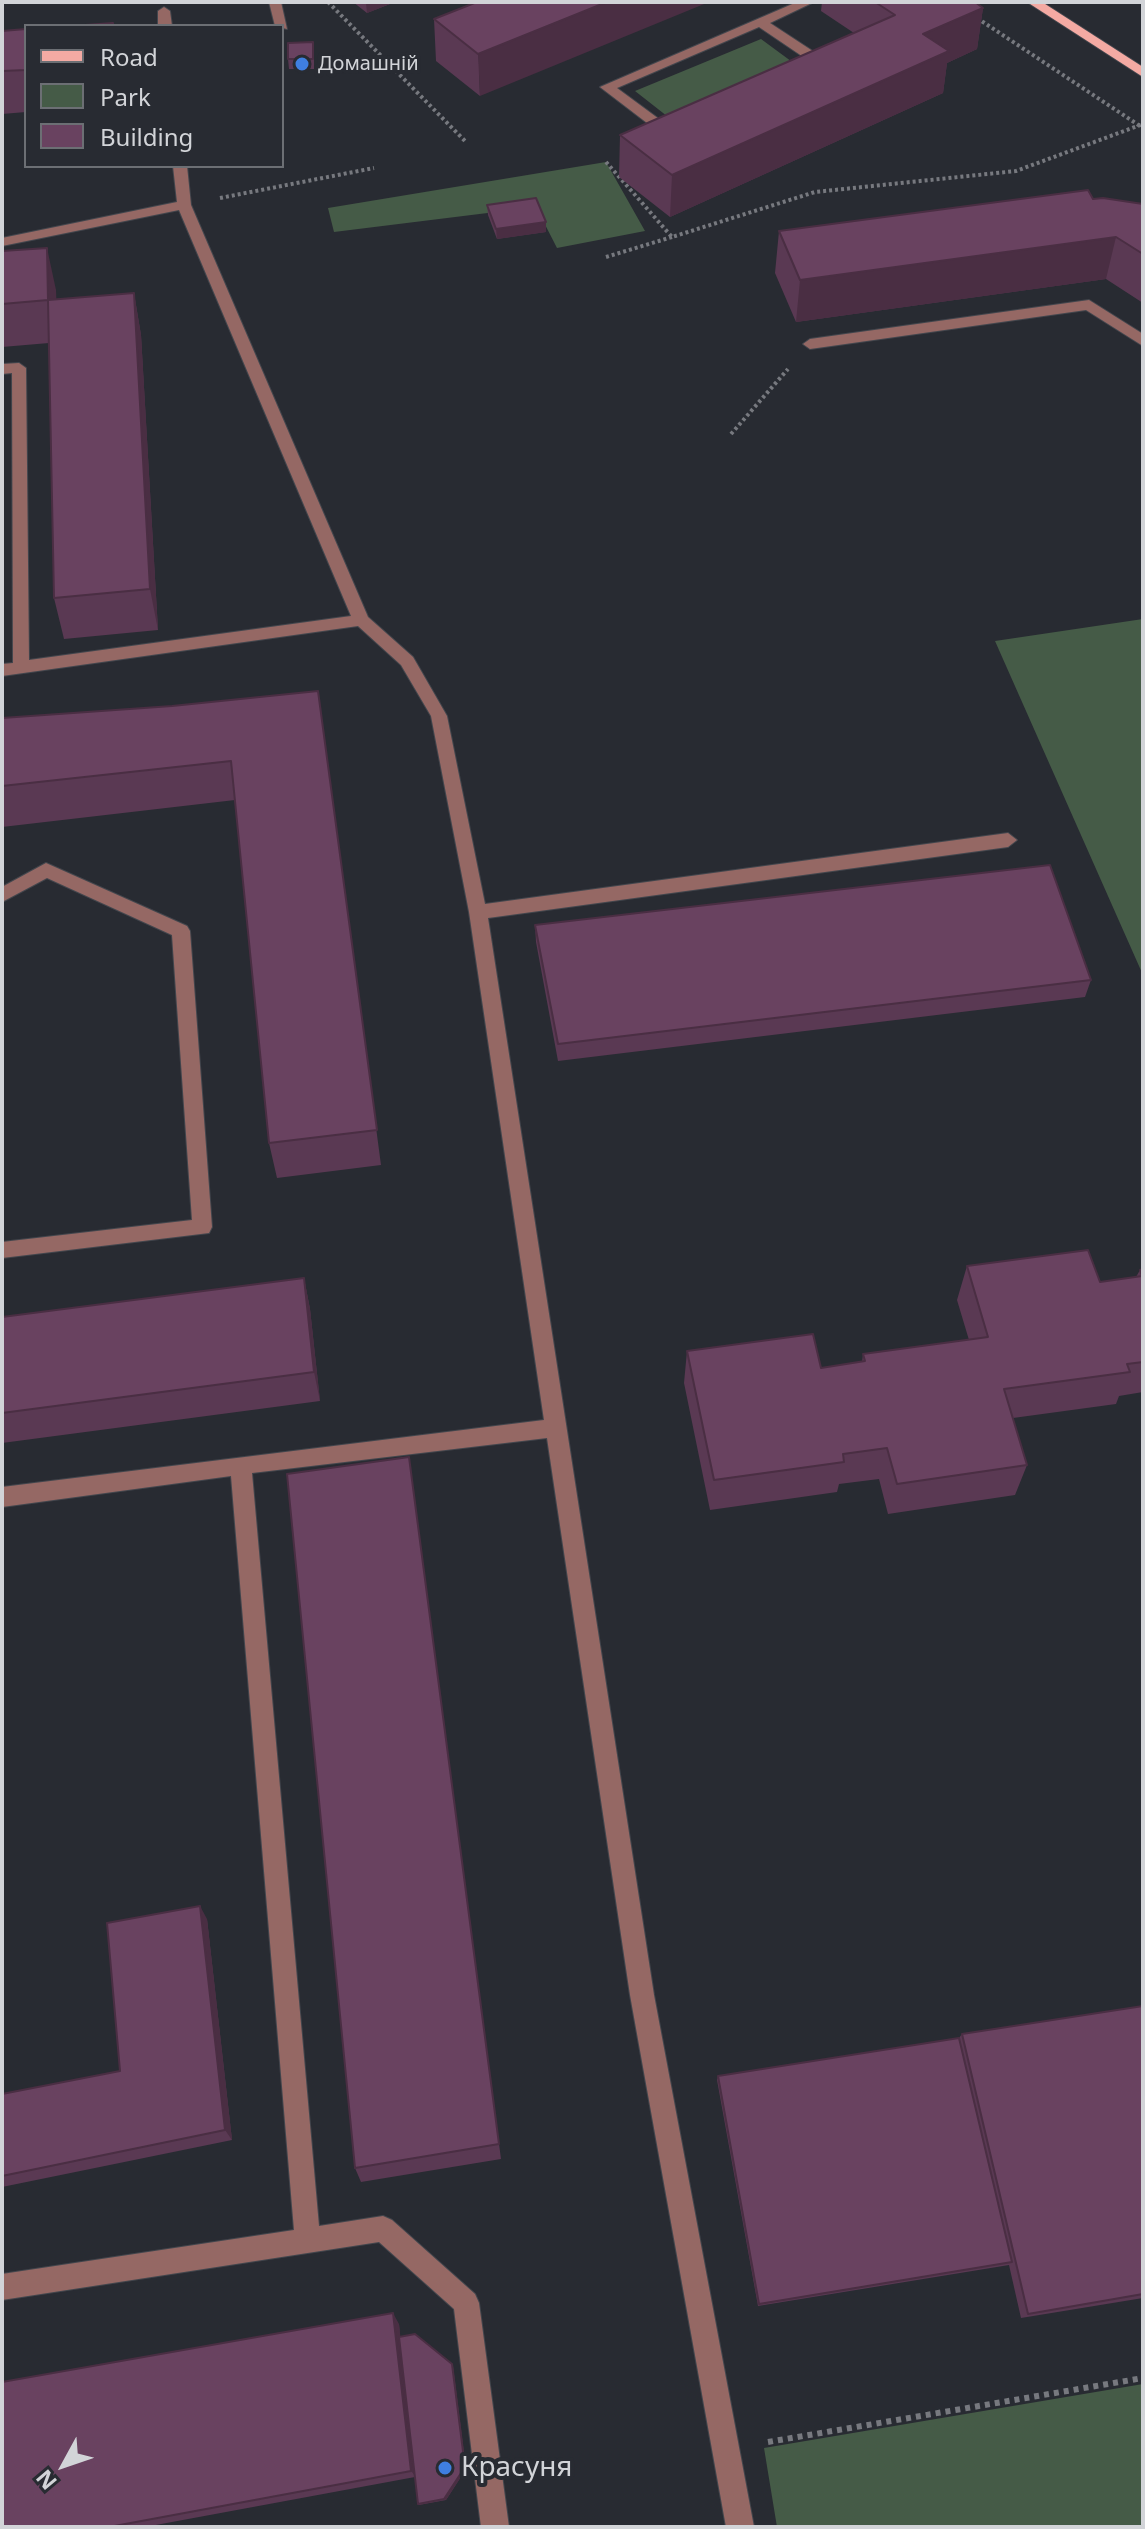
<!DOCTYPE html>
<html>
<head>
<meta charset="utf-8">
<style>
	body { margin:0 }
	#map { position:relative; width:1145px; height:2529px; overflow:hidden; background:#282b32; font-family:"Noto Sans",sans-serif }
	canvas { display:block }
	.frame { position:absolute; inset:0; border:4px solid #d2d4d8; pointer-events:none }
	.legend { position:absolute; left:24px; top:24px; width:260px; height:144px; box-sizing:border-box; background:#282b32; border:2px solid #6c6f74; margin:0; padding:10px 14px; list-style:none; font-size:24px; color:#d2d4d8 }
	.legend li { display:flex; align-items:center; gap:16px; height:40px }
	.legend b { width:40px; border:2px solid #6c6f74 }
	.north { position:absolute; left:24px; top:2425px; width:80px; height:80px; -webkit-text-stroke:6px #282b32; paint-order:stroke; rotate:230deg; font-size:22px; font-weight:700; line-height:32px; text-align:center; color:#d2d4d8 }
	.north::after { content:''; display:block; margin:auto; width:28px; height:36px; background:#d2d4d8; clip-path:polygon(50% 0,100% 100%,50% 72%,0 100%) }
</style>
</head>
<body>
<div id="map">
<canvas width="1145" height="2529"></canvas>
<div class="frame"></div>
<ul class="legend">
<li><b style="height:10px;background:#f4aaa3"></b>Road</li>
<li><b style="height:22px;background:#455b47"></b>Park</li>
<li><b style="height:22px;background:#694260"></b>Building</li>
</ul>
<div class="north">N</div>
</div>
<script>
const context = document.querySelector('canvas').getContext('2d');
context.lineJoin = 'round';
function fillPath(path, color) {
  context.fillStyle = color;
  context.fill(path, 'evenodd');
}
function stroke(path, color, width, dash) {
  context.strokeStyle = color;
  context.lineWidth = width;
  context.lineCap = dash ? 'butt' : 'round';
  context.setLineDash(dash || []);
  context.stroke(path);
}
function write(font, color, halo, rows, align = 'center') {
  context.font = font + ' "Noto Sans",sans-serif';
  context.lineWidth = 8;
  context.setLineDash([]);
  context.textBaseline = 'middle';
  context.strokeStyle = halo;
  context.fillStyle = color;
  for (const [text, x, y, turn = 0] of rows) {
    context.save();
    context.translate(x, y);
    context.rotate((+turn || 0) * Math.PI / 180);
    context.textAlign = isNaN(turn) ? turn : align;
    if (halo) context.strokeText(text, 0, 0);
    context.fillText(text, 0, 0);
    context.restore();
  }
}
const green = new Path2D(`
	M761,39L799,67L672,120L635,91Z
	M606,162L645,231L557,248L536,207L334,232L328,208Z
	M1143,619V975L995,641Z
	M1143,2384V2527H777L764,2448Z`);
const pathFar1 = new Path2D(`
	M328,2L466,142
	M977,18L1143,128
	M606,162L672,237L815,192L1016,171L1143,124
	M220,198L374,168
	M606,257L672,237
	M731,434L788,369`);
const path = new Path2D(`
	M768,2442L1143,2378`);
const minor = new Path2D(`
	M269,2H281L287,29L275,26Z
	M797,2H814L770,23L834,65V71H824L759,27L617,88L678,133V139H668L600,87Z
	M164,7L170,11L172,26H158V11Z
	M173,166H187L191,205L368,617L413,657L447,716L485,904L1008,833L1017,840L1008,847L488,918L654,1995L754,2527H726L630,1995L547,1438L252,1473L319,2226L383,2216L392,2220L475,2294L479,2303L509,2527H481L454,2309L379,2242L2,2300V2274L294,2230L231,1476L2,1507V1487L544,1420L469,912L431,716L401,665L358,626L2,676V664L13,663L12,373L2,374V364L19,363L26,368L29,660L351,616L179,210L2,246V238L177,202Z
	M1089,300L1143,334V346L1086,310L810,349L803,344L810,339Z
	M46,863L187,926L190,931L212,1227L209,1233L2,1258V1242L192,1220L172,935L47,878L2,902V887Z`);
const major = new Path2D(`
	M1027,2H1042L1143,67V77Z`);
const wall = new Path2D(`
	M353,2H395L367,13Z
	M477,2L480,96L436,61L434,19Z
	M822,2H975L983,8L977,49L947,63L943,93L670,217L619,177L620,135L854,33L821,11Z
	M26,29V112L2,114V31Z
	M314,52V69H289L288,59Z
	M1093,199L1143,204V303L1106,279L796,322L775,273L779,231Z
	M487,205L546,232L497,239L488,215Z
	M2,251L56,290V299L134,293L141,335L158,630L64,639L54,598L49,343L2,347Z
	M318,691L381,1165L277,1178L269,1143L235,800L2,827V718L172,706Z
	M535,925L1091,980L1085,997L558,1061L536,942Z
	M967,1266L1100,1282L1136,1277L1140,1270L1143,1269V1392L1119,1396L1116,1404L1013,1418L1027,1465L1015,1495L888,1514L879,1479L839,1484L837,1492L710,1510L684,1383L687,1351L821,1368L862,1362L863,1354L969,1340L957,1300Z
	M304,1278L310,1309L320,1401L2,1443V1317Z
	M409,1457L501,2159L361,2182L355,2168Z
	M207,1919L232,2140L2,2187V2094L120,2071Z
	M1143,2006V2298L1021,2318L1009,2265L758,2306L717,2080L718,2076L959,2038L962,2034Z
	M399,2324L400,2337L452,2364L453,2366L466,2469L446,2500L419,2505L418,2504L415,2477L145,2527H2Z`);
const shadedWall = new Path2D(`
	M369,2H395L367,13L366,3Z
	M607,2H709L480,96L478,54Z
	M983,8L977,49L947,63L943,93L670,217L672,175L923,34Z
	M546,222V232L497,239L496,229Z
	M1116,237L1106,279L796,322L800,280Z
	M47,248L56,290L58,342L48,300Z
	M134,293L141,335L158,630L150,589Z
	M304,1278L310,1309L320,1401L314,1372Z
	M200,1906L207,1919L232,2140L225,2130Z
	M393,2313L399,2324L416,2477L411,2471Z
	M452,2364L466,2469L446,2500L444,2499Z`);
const building = new Path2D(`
	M477,2H607L478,54L434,19Z
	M875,2H975L983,8L923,34L949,51L672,175L620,135L895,15Z
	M113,23V26H72Z
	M26,29V70L2,71V31Z
	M313,42V59H288V43Z
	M1088,190L1093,199L1103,198L1143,204V254L1116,237L800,280L779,231Z
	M536,198L546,222L496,229L487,205Z
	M47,248L48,300L134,293L150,589L54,598L48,300L2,304V251Z
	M318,691L377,1130L269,1143L231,761L2,786V718L172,706Z
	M1050,865L1091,980L558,1044L535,925Z
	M1088,1250L1100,1282L1142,1276L1140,1270L1143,1269V1362L1127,1364L1130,1372L1004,1389L1027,1465L897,1484L887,1448L843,1454L844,1462L714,1480L687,1351L813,1334L821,1368L865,1361L863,1354L988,1337L967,1266Z
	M304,1278L314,1372L2,1413V1317Z
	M409,1457L499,2144L355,2168L287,1474Z
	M200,1906L225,2130L2,2176V2094L120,2071L107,1923Z
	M1143,2006V2294L1028,2314L962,2034Z
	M959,2038L1012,2262L759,2304L718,2076Z
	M393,2313L411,2471L109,2527H2V2382Z
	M415,2334L452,2364L465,2467L444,2499L418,2504L399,2337Z`);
const markers = [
	[302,64,8,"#3f7fe0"],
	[445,2468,8,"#3f7fe0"]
];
const farPoinames = [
	["Домашній",318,64]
];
const nearPoinames = [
	["Красуня",461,2468]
];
fillPath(green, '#455b47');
stroke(minor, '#43464d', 2);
stroke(major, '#43464d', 2);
stroke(pathFar1, '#77797f', 4, [3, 3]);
stroke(path, '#77797f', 6, [5, 5]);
fillPath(minor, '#956864');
fillPath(major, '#f4aaa3');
fillPath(wall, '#5a3953');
fillPath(shadedWall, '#4a2e43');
fillPath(building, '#694260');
stroke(building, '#4a2e43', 2);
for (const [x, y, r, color] of markers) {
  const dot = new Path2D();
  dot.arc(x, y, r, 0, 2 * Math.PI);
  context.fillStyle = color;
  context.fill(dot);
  stroke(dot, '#282b32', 3);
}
write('20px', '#d2d4d8', '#282b32', farPoinames, 'left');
write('28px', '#d2d4d8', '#282b32', nearPoinames, 'left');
</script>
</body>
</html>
